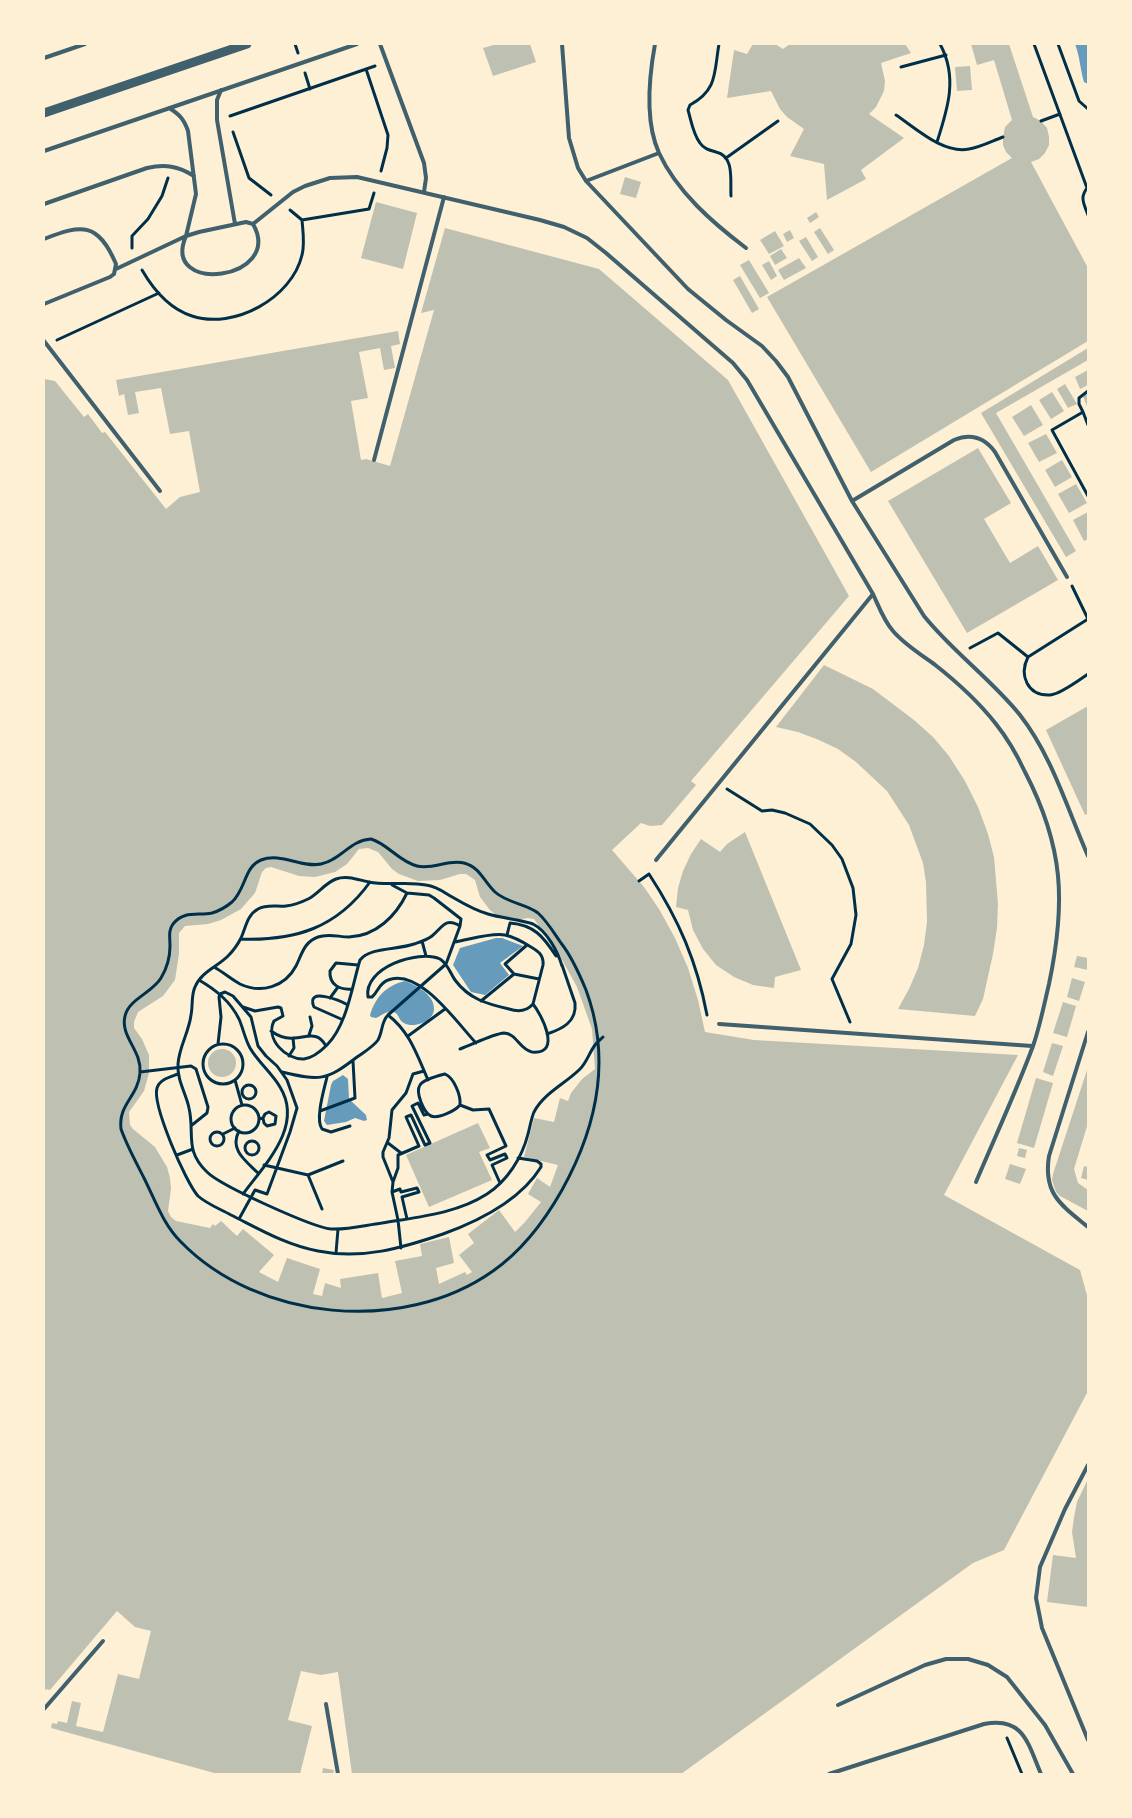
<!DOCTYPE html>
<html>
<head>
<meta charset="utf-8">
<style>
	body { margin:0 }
	#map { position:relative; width:1132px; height:1818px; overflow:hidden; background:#fdf0d5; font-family:"Exo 2",sans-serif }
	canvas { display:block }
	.frame { position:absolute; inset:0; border:45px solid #fdf0d5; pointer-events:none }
</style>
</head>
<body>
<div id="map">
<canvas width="1132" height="1818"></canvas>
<div class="frame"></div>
</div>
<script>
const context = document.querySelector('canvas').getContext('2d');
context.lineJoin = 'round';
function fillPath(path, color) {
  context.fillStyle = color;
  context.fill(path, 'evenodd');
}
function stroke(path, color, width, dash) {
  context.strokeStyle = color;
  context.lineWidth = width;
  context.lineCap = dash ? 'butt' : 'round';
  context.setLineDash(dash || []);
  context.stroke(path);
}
const water = new Path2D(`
	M1075,44H1088V84L1084,82C1080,68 1080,57 1075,44Z
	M496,938H502L523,946L500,963L509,975L485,995L471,992L453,965L460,948Z
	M405,981C413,984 418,987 425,992C430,997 434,1001 434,1009C434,1021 414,1029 404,1023C399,1021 399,1014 394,1012C388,1010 381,1016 376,1018L371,1017L370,1015C376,996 386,986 405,981Z
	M343,1075L348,1079L349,1099L366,1115L367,1120L364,1121L355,1118L346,1122L327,1125L324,1121L331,1085L333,1081Z`);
const building = new Path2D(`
	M497,44H530L536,62L493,76L483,48Z
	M753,44H775L783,49L790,44H905L911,53L881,63L885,81L884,91L876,107L869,114L904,138L861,170L866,179L827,200L824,164L790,156L804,129L787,117L780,109L771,91L727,98L734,50L747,54Z
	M971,44H1009L1033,117L1041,121L1047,128L1049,137V145L1045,153L1039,159L1031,162L1088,268V341L871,472L767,297L1012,158L1006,152L1003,145V137L1005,127L1012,120L994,60L977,65Z
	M970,66L972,90L957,91L955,67Z
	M625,177L641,182L636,198L620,194Z
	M376,202L417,213L403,269L361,258Z
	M816,212L819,217L810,223L807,218Z
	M445,228L599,269L728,380L849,596L691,781L696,785L662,825L650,826L641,823L612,850L644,887L659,909L675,938L688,968L698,1000L705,1032L754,1040L1018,1055L944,1195L1080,1270L1088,1299V1391L1004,1550L973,1563L681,1774H352L338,1672L321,1675L301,1671L288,1720L312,1726L300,1774H218L51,1728L52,1723L57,1724L58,1721L67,1723L72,1701L81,1703L76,1726L103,1732L118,1674L139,1679L151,1631L135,1627L117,1611L50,1690L46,1689L44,1692V379L55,381L84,417L88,414L102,433L105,432L166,509L180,497L200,492L189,431L170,434L161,388L135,392L139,413L128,415L124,394L119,396L116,380L398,331L400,344L391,346L395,368L384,370L380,348L359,352L368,398L351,401L361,460L366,459L390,466L434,310L421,313ZM368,848L378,852L392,869L399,874L418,881L440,880L460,874H466L475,880L480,897L490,910L495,914L502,917L519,920L527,918L534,919L560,956L577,987L592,1029L595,1069L582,1079L571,1093L568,1101L560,1098L554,1122L534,1118L524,1157L558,1165L550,1187L537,1178L528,1194L541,1202L525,1222L515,1232L499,1210L468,1234L474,1243L459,1255L472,1272L467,1275L465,1272L439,1284L436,1268L454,1263L449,1237L420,1244L422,1256L395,1261L402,1293L382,1298L378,1273L340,1279L341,1288L325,1283L322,1296L313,1294L320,1269L287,1258L278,1282L259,1272L274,1255L243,1229L237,1236L221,1221L215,1226L213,1224L210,1228L176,1221L171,1217L168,1211L171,1189L170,1178L167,1167L155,1147L133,1129L130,1125L129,1112L144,1091L149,1073V1055L142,1039L134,1028V1022L138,1012L163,996L175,980L179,954V933L185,926L208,924L221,920L241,909L255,893L262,872L266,868L271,867L299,876L315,877L335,872L347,864L359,849Z
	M820,228L834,250L828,254L814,232Z
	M790,230L794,238L787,242L783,234Z
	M775,231L784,246L769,254L760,240Z
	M806,237L818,257L812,261L799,241Z
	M781,249L787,258L775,265L770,256Z
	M799,258L806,268L784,280L778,270Z
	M749,260L769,293L760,298L740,265Z
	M769,261L777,276L771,280L762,265Z
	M740,276L759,309L752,313L733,280Z
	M1088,348V360L996,413L1076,551L1066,557L981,413Z
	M1088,370V385L1080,389L1075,377Z
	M1065,384L1077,404L1068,408L1057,389Z
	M1052,392L1064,411L1051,419L1039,400Z
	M1088,394V409L1083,396Z
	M1031,405L1043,425L1024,436L1012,417Z
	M1046,434L1057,453L1039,462L1028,443Z
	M978,448L1011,503L984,519L1010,563L1038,546L1058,580L967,633L888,501Z
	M1062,460L1072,477L1055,487L1045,470Z
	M1076,484L1087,503L1069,513L1058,494Z
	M1088,512V539L1084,541L1073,520Z
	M824,665L873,689L914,720L933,737L949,756L965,781L978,807L988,834L994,857L998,904L997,928L993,954L983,999L975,1016L898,1009L909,989L918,968L924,945L927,922L926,882L923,863L909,825L887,791L856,762L838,749L819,740L798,732L776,727Z
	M1088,706V814L1085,815L1046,730Z
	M745,832L801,970L775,977L774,988L753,985L734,977L716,965L703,949L693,930L688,910L676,907L678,888L683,871L691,854L701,839L720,852L727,844Z
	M1077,956L1088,958V970L1074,967Z
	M1072,978L1085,982L1079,1001L1067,997Z
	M1063,1002L1076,1006L1067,1037L1053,1033Z
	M1052,1043L1063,1046L1053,1076L1043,1072Z
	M208 1063a14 14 0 1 1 28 0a14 14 0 1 1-28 0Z
	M1088,1067V1123L1074,1169L1078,1183L1088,1190V1211L1060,1196L1056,1192L1052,1180L1053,1174Z
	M1036,1078L1053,1083L1034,1148L1017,1143Z
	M478,1123L490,1148L479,1152L492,1180L429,1207L406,1155Z
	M1019,1148L1027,1150L1025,1158L1017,1156Z
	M1010,1164L1026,1169L1020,1184L1005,1179Z
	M1084,1166L1088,1167V1180L1081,1178Z
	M1088,1479L1087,1527L1088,1607L1047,1602L1053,1555L1076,1558L1072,1532L1074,1517L1077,1502Z
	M323,1768L334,1770L333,1774H322Z`);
const path = new Path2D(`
	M295,44L298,53
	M719,44C714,72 718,90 690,105L688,110C691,120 693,134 700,143C704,149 709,150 716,152C735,156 730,181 731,196
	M1034,44L1087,188
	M1058,44L1079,101L1088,109
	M901,67L946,55
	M366,69L388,135L387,148L381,171
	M305,73L310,89
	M896,115C917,129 943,154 969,149C981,147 992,141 1003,137
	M230,116L375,66
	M1041,121L1060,114
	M233,132L249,178L271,195
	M937,142C948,108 958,77 940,44
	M726,158L778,121
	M1088,187C1079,197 1084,204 1088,215
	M302,220L369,209L374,193
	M132,248V236L148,219L162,196L168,178
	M142,270C153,289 170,309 192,316C234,330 292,298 302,255C305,244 303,232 302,220L290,210
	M57,340L159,293
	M1083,412L1079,404V398L1088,391
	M1088,425L1083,412L1052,430L1088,496
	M1072,586L1088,619
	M1088,619L1028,657C1019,675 1027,696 1050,695C1061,694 1079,680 1088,674
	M970,648L998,633L1028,657
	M727,789L762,811L772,810L785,813L810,824L832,845L842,859L853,888L856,915L851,944L832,979L850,1022
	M371,839C388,844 398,861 417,866C433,870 448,859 464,863C480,867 484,882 495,892C507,903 527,904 538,913C547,921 554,933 561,943C572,957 579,973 586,990C612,1060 597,1127 562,1190C544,1222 523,1250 493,1271C403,1335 258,1321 181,1242C163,1224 155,1200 144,1178C136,1162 127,1146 121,1129C118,1104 138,1097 140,1073C142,1050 120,1037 125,1016C129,999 152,993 161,978C167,968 170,957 170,946C170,937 168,931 173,924C184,910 198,916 212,913C219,911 226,907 232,902C246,889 244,867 261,860C281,852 301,868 321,864C341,860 350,840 371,839Z
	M649,874C679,920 697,962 707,1015
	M639,881L649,874
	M507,935L510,923C534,925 543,936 556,956
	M241,939C295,941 337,928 370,882
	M422,941L426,956
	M454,942C468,940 492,932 505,935C515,937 523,942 531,947C538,951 544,955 543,965L533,1004C526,1012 518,1012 509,1009C487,1004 469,999 455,980C450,973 448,964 440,959C418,949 363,968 368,997H372C378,992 379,983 388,980C420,968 457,1023 476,1043
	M562,966C558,952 547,931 533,924C523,920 501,918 488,914C473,910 461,902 447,894C441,890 434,886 426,885C408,881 388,886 369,882C359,880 347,875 336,879C325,883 318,894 308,899C302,902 294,905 286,906C277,907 267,904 258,909C247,915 246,927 241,938C238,944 233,951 228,956C217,967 201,972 195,987C191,995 193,1006 191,1015C189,1032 179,1047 178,1064C177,1081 186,1093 189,1108C195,1134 184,1150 207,1172C221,1186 312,1227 331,1229C348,1230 366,1225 382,1223C417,1217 456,1214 487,1194C507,1181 522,1158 528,1134C530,1127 531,1119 534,1112C544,1093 565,1084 580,1069C587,1062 589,1053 595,1045C597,1042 600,1040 603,1037
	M214,967C223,972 231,979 240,984C261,994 285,987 296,966C302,954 304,942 318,937C328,933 339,937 349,937C376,936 396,916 407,893
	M514,974L539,979
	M199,980C216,990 230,1001 239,1019C243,1028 245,1039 250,1048C258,1062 272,1073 280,1087C304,1126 265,1164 243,1194
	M352,989C340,990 329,985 330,971L336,963L358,965
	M330,998L338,987
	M481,1001L514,974L505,964L527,945
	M243,1007L255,1011L278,1007L281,1008L283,1016L274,1021C265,1039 286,1060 304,1059C312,1058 321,1051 327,1045C347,1025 352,986 360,960C370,947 398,950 414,944C420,942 427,940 432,936C443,927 445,917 460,926
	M388,1015C410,1032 417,1055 428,1080
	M341,1019L314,1007C305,986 341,1001 348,1005
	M271,1031C278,1036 286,1039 294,1038C308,1037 318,1031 326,1046
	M547,1034C562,1029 577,1022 575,1003L562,965
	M309,1035L312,1026L310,1017
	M408,1036L445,1009
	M203 1064a20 20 0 1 1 40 0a20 20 0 1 1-40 0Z
	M218,1044L221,1017L219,997L220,994L225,992L233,996L251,1017L258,1046L266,1056L277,1066L287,1080L297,1108L290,1132L267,1194L255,1190L239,1219
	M460,1049C472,1045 492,1034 504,1033C516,1033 520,1050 532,1052C563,1055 541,1014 533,1004
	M289,1056L294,1048L293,1038
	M140,1072L191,1066L196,1069L208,1107L207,1113L192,1125
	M282,1072C320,1081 326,1081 357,1057C364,1052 373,1047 378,1040C383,1031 381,1022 388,1015L446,964L460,926L461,919L434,898L429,895L407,893L392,885
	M178,1074C170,1077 160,1079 157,1088C152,1105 186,1183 198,1196C207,1204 220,1209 231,1215C259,1229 286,1245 318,1251C362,1260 402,1248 443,1234C479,1221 520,1201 541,1167V1164L537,1161L518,1158
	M445,1074C454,1078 461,1095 460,1105C455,1111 438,1119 431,1116C424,1113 415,1092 420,1085C424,1079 437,1076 445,1074Z
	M327,1077C324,1090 315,1119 322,1129L331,1132L350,1126
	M235,1080L242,1105
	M242 1092a7 7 0 1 1 14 0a7 7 0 1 1-14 0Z
	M460,1105L473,1110L489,1109L506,1146L487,1155L490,1160L505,1154L507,1158L492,1165L500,1183
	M231 1119a14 14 0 1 1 28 0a14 14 0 1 1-28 0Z
	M320,1111L355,1098L353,1061
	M259,1119L263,1118L265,1114L269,1112L276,1116L275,1124L267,1126L264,1123L263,1118
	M239,1131C229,1150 246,1161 258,1173
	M210 1139a7 7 0 1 1 14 0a7 7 0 1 1-14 0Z
	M223,1134L235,1128
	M245 1148a7 7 0 1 1 14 0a7 7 0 1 1-14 0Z
	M388,1143L401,1153
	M177,1155L193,1149
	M264,1165L308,1175
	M393,1182L383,1157V1152L389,1138L392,1110L406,1093L413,1074L424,1071
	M392,1192L400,1189L401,1192L417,1188L419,1192L402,1197L407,1219
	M322,1209L308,1175L343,1161
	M401,1248L398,1220L392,1192L393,1182L398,1168V1155L419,1146L406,1117L411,1115L425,1145L430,1143L412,1106L418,1103L424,1115L428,1114
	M336,1253L338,1229
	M1007,1738L1022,1774`);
const service = new Path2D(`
	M380,44L424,163L426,178L424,192
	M562,44L569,138L578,168L586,181L688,289L726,320L762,346L776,361L788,377L852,501L924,616C953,652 991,679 1020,715C1052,756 1067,808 1088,856
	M655,44C649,77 645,122 659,153C677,192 713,223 746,248
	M44,58L85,44
	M221,90L217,100V120L235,224
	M44,151L357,44
	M586,181L659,153
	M44,204L147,168C165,164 178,166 194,176
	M246,222L253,224C285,280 160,296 186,236L199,232Z
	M253,224L293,192L305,186L330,178L357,177L540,220L564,227L587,238L606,253L733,363L747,380L873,594C879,607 884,621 893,631C904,644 920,654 934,664C957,682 978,701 996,724C1008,739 1017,755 1025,772C1064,847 1066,903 1049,984C1044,1005 1040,1026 1033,1046C1016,1092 995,1137 976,1182
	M44,239C82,224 98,222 116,264L114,274L110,277L44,304
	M116,269L186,236L196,194L188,131C184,119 179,114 169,108
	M44,341L160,491
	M374,460L444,197
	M852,501L954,440C971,433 984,437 995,452L1067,577
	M656,860L873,594
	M719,1024L1032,1046
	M1088,1032L1049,1156C1043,1194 1061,1205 1088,1227
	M1088,1465L1065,1509L1040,1567L1036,1598L1042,1628L1088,1740
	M326,1704L338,1774
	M838,1705L925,1665L946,1659H968L988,1665L1007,1677L1045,1725L1073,1774
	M44,1709L103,1641
	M829,1774L984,1724C1024,1716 1028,1744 1041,1774`);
const tertiary = new Path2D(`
	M44,113L247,44`);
fillPath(water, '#669bbc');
fillPath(building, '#bec0b2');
stroke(path, '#003049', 3);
stroke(service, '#3f606c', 4);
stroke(tertiary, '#3f606c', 9);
</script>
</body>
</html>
